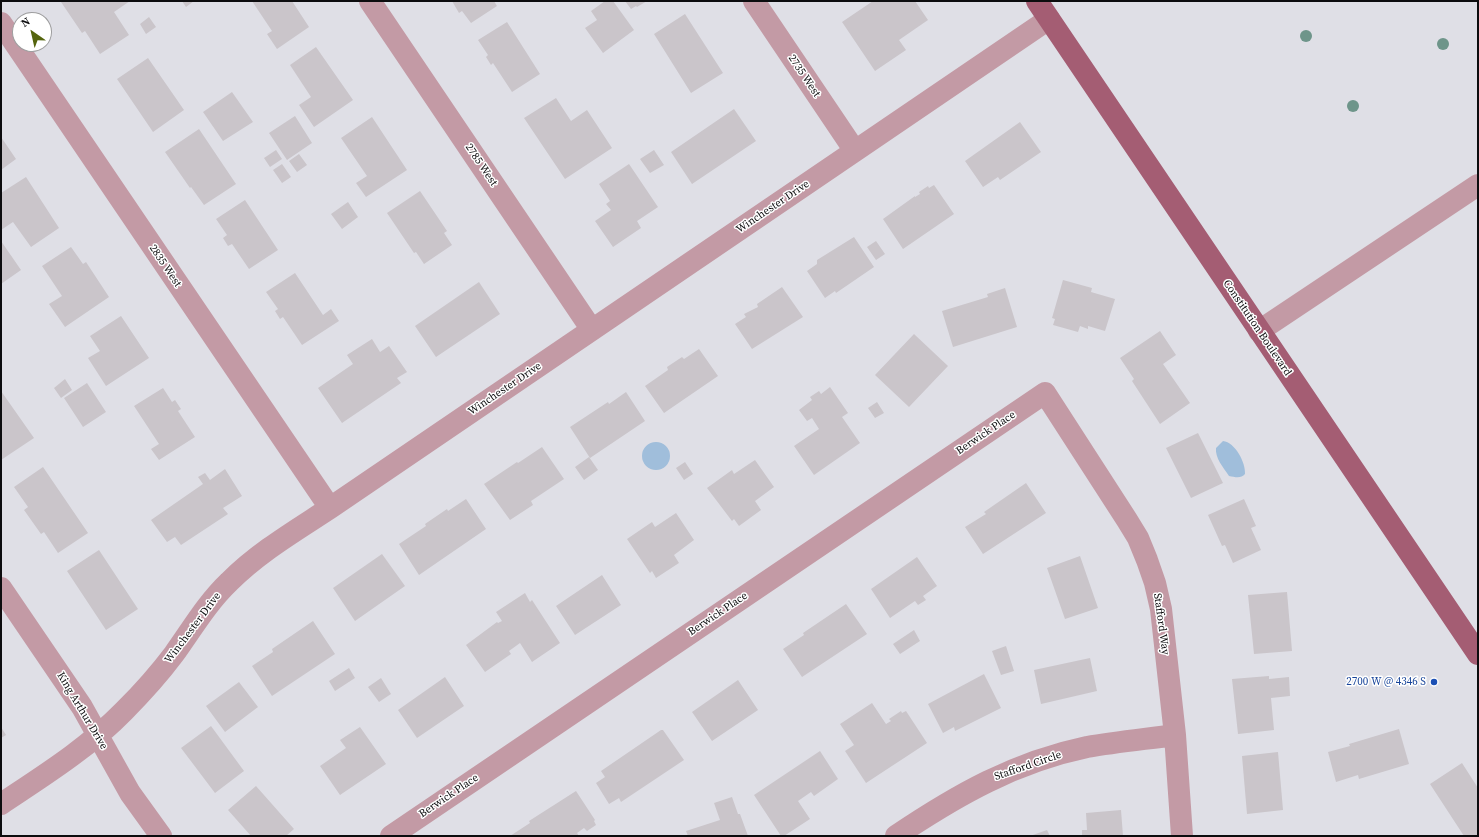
<!DOCTYPE html>
<html>
<head>
<meta charset="utf-8">
<style>
	body { margin:0 }
	#map { position:relative; width:1479px; height:837px; overflow:hidden; background:#dfdfe6; font-family:"Source Serif 4",serif }
	canvas { display:block }
	.frame { position:absolute; inset:0; border:2px solid #0c0c0e; pointer-events:none }
	.north { position:absolute; left:12px; top:12px; width:40px; height:40px; box-sizing:border-box; background:#fff; border:1px solid #9e9e9f; border-radius:50%; rotate:326deg; font-size:11px; font-weight:700; line-height:16px; text-align:center; color:#0c0c0e }
	.north::after { content:''; display:block; margin:auto; width:14px; height:18px; background:#55650e; clip-path:polygon(50% 0,100% 100%,50% 72%,0 100%) }
</style>
</head>
<body>
<div id="map">
<canvas width="1479" height="837"></canvas>
<div class="frame"></div>
<div class="north">N</div>
</div>
<script>
const context = document.querySelector('canvas').getContext('2d');
context.lineJoin = 'round';
function fillPath(path, color) {
  context.fillStyle = color;
  context.fill(path, 'evenodd');
}
function stroke(path, color, width, dash) {
  context.strokeStyle = color;
  context.lineWidth = width;
  context.lineCap = dash ? 'butt' : 'round';
  context.setLineDash(dash || []);
  context.stroke(path);
}
function write(font, color, halo, rows, align = 'center') {
  context.font = font + ' "Source Serif 4",serif';
  context.lineWidth = 3;
  context.setLineDash([]);
  context.textBaseline = 'middle';
  context.strokeStyle = halo;
  context.fillStyle = color;
  for (const [text, x, y, turn = 0] of rows) {
    context.save();
    context.translate(x, y);
    context.rotate((+turn || 0) * Math.PI / 180);
    context.textAlign = isNaN(turn) ? turn : align;
    if (halo) context.strokeText(text, 0, 0);
    context.fillText(text, 0, 0);
    context.restore();
  }
}
const water = new Path2D(`
	M1223,441C1235,442 1246,463 1245,474C1241,479 1235,477 1229,476C1223,467 1215,458 1216,448Z
	M642 456a14 14 0 1 1 28 0a14 14 0 1 1-28 0Z`);
const building = new Path2D(`
	M63,1H130L114,12L129,35L100,54L85,31L82,33L61,2Z
	M182,1H194L186,7Z
	M252,1H292L309,27L277,49L267,34L272,31Z
	M452,1H494L497,6L471,23L462,11L459,13Z
	M605,1H613L634,30L603,53L585,28L597,20L591,11Z
	M625,1H647L637,7L636,6L631,9Z
	M873,1H915L928,20L899,40L906,50L875,71L842,22Z
	M685,14L723,73L691,93L654,34Z
	M149,17L156,27L146,34L140,24Z
	M507,22L540,74L512,92L493,63L491,65L486,57L488,55L478,40Z
	M316,47L353,100L314,127L299,105L311,97L290,65Z
	M148,58L184,110L153,132L117,79Z
	M232,92L253,122L223,141L203,112Z
	M556,98L571,121L587,110L612,148L565,179L524,118Z
	M734,109L756,141L692,184L671,152Z
	M295,116L312,143L287,160L269,133Z
	M372,117L407,170L366,197L356,183L367,176L341,138Z
	M1020,122L1041,152L1000,180L998,177L983,187L965,161Z
	M199,129L236,184L204,205L191,187L190,188L165,152Z
	M1,137L16,159L1,170Z
	M276,150L282,159L270,167L264,158Z
	M654,150L664,165L650,173L640,159Z
	M299,154L307,165L297,172L289,161Z
	M282,164L291,177L282,183L273,170Z
	M629,164L658,207L637,221L641,228L613,247L595,221L611,210L606,204L610,201L599,184Z
	M26,177L59,228L31,247L13,222L1,230V193Z
	M934,185L954,214L903,249L883,219L915,196V197L920,194L919,192L928,186L929,188Z
	M420,191L447,231L444,233L452,245L424,264L416,252L414,253L387,213Z
	M245,200L278,250L249,269L232,244L228,246L223,238L227,235L216,219Z
	M348,202L358,217L342,229L331,214Z
	M854,237L874,267L836,293L835,291L825,298L807,271L817,264V260Z
	M1,241L21,270L1,284Z
	M876,241L885,254L876,260L867,247Z
	M71,247L83,264L86,262L109,297L65,327L49,304L62,296L42,266Z
	M295,273L323,315L331,309L339,321L302,345L283,317L280,319L275,311L278,309L266,292Z
	M1063,280L1092,288L1091,292L1115,299L1105,331L1088,326V329L1080,326L1078,332L1053,325L1055,319L1052,318Z
	M479,282L500,314L436,357L415,326Z
	M782,287L803,317L752,349L735,324L746,317L744,314L758,307L757,304Z
	M1005,288L1017,327L953,347L942,311L988,297L987,294Z
	M121,316L149,358L106,386L88,358L100,351L90,336Z
	M1160,331L1176,355L1163,364L1190,403L1160,424L1132,381L1134,379L1120,358Z
	M914,334L948,366L909,407L875,375Z
	M372,339L380,352L389,346L407,372L397,378L401,383L342,423L318,388L353,364L347,355Z
	M699,349L718,376L664,413L645,386L668,370L667,367L682,357L684,359Z
	M65,379L72,390L61,398L54,388Z
	M87,383L106,412L83,427L64,398Z
	M830,387L848,413L842,417L860,443L814,475L794,446L819,429L812,418L807,421L799,410L812,400L810,397L819,391L821,394Z
	M163,388L172,402L175,400L181,409L178,411L195,437L159,460L151,449L159,444L134,406Z
	M1,391L34,438L1,460Z
	M626,392L645,421L590,458L570,427L608,402L609,404Z
	M877,402L884,413L875,418L868,408Z
	M1198,433L1223,483L1191,498L1166,448Z
	M542,447L564,479L531,501L533,505L510,520L484,484L517,462L518,463Z
	M589,457L598,470L584,480L575,467Z
	M755,460L774,487L755,501L761,510L739,526L734,519L732,521L707,488L732,470L734,474Z
	M685,462L693,474L684,480L676,468Z
	M43,467L88,533L58,553L44,532L41,534L24,510L28,507L14,487Z
	M225,469L242,496L223,508L228,514L181,545L175,537L167,542L151,520L203,484L198,477L205,473L210,480Z
	M1026,483L1046,513L983,554L965,527L986,514L984,512Z
	M466,499L486,529L419,575L399,544L426,526L425,524L447,509L448,511Z
	M1244,499L1256,526L1251,528L1261,550L1233,563L1225,545L1222,546L1208,515Z
	M676,513L694,540L674,555L679,563L656,578L652,571L650,573L627,539L652,522L655,527Z
	M99,550L138,609L106,630L67,571Z
	M382,554L405,586L355,621L333,588Z
	M1080,556L1098,608L1065,619L1047,568Z
	M917,557L937,586L923,596L926,600L918,605L915,601L890,618L871,589Z
	M602,575L621,605L575,635L556,606Z
	M1287,592L1292,651L1254,654L1248,595Z
	M525,593L530,602L532,600L560,643L532,662L520,643L509,651L511,654L485,672L466,645L497,622L498,623L502,621L496,612Z
	M846,604L867,634L802,677L783,649L804,635L803,633Z
	M313,621L335,654L272,696L252,666L273,652L272,649Z
	M914,630L920,641L900,654L893,644Z
	M1006,646L1014,671L1001,675L992,651Z
	M1090,658L1097,691L1041,704L1034,670Z
	M349,668L355,678L335,691L329,681Z
	M984,674L1001,708L955,731L954,727L943,733L928,704Z
	M1269,676V679L1289,677L1290,696L1271,698L1274,730L1238,734L1232,679Z
	M445,677L464,706L417,738L398,710Z
	M381,678L391,694L379,702L368,687Z
	M738,680L758,710L712,741L692,712Z
	M239,682L258,707L225,732L206,706Z
	M872,703L886,724L891,721L889,719L901,711L902,713L906,711L927,743L866,783L845,751L854,745L840,724Z
	M211,726L244,771L215,793L181,748Z
	M1,727L6,735L1,738Z
	M360,727L386,764L340,795L320,766L346,748L340,740Z
	M1399,729L1409,764L1359,779L1358,775L1336,782L1328,752L1350,746L1349,744Z
	M661,730H663L684,760L621,802L619,798L609,804L596,783L605,777L601,771Z
	M820,751L838,779L814,796L811,792L798,801L810,819L784,836H781L754,795Z
	M1278,752L1283,810L1247,814L1242,756Z
	M1462,763L1478,788V836H1464L1430,784Z
	M256,786L294,829L286,836H251L228,810Z
	M576,791L595,820L594,821L596,825L587,831L584,828L577,833L579,836H510L530,823L529,821Z
	M732,797L738,814H740L748,836H688L686,831L720,820L714,803Z
	M1121,810L1123,836H1082V830H1087L1086,813Z
	M1047,830L1050,836H1030Z`);
const minor = new Path2D(`
	M370,1L592,330
	M754,1L855,151
	M1,23L330,508
	M1259,331L1478,185
	M1,588L82,707L130,793L161,836
	M1,804C43,776 88,748 124,711C142,693 159,674 174,654C192,629 207,603 229,582C259,552 295,531 330,508L1049,19
	M391,836L1045,393L1127,520L1138,538L1147,560L1155,583L1161,609L1175,735L1182,836
	M896,836C957,795 1015,762 1087,747C1116,742 1146,739 1175,735`);
const major = new Path2D(`
	M1037,1L1478,654`);
const trees = [
	[1306,36],
	[1443,44],
	[1353,106]
];
const markers = [
	[1434,682,4,"#1a4fb4"]
];
const streetNames = [
	["2735 West",804,76,56],
	["2785 West",481,165,56],
	["Winchester Drive",773,207,-34],
	["2835 West",165,266,56],
	["Constitution Boulevard",1257,328,56],
	["Winchester Drive",505,389,-34],
	["Berwick Place",986,433,-34],
	["Berwick Place",718,614,-34],
	["Stafford Way",1161,624,82],
	["Winchester Drive",193,628,-53],
	["King Arthur Drive",82,711,59],
	["Stafford Circle",1028,766,-19],
	["Berwick Place",449,796,-34]
];
const transitNames = [
	["2700 W @ 4346 S",1426,682]
];
fillPath(water, '#a0bedb');
fillPath(building, '#cac5ca');
stroke(minor, '#c39aa5', 22);
stroke(major, '#a45d73', 22);
context.fillStyle = '#6e958a';
for (const [x, y] of trees) {
  context.beginPath();
  context.arc(x, y, 6, 0, 2 * Math.PI);
  context.fill();
}
for (const [x, y, r, color] of markers) {
  const dot = new Path2D();
  dot.arc(x, y, r, 0, 2 * Math.PI);
  context.fillStyle = color;
  context.fill(dot);
  stroke(dot, '#fff', 1.5);
}
write('11px', '#0c0c0e', '#fff', streetNames);
write('11px', '#164399', '#fff', transitNames, 'right');
</script>
</body>
</html>
